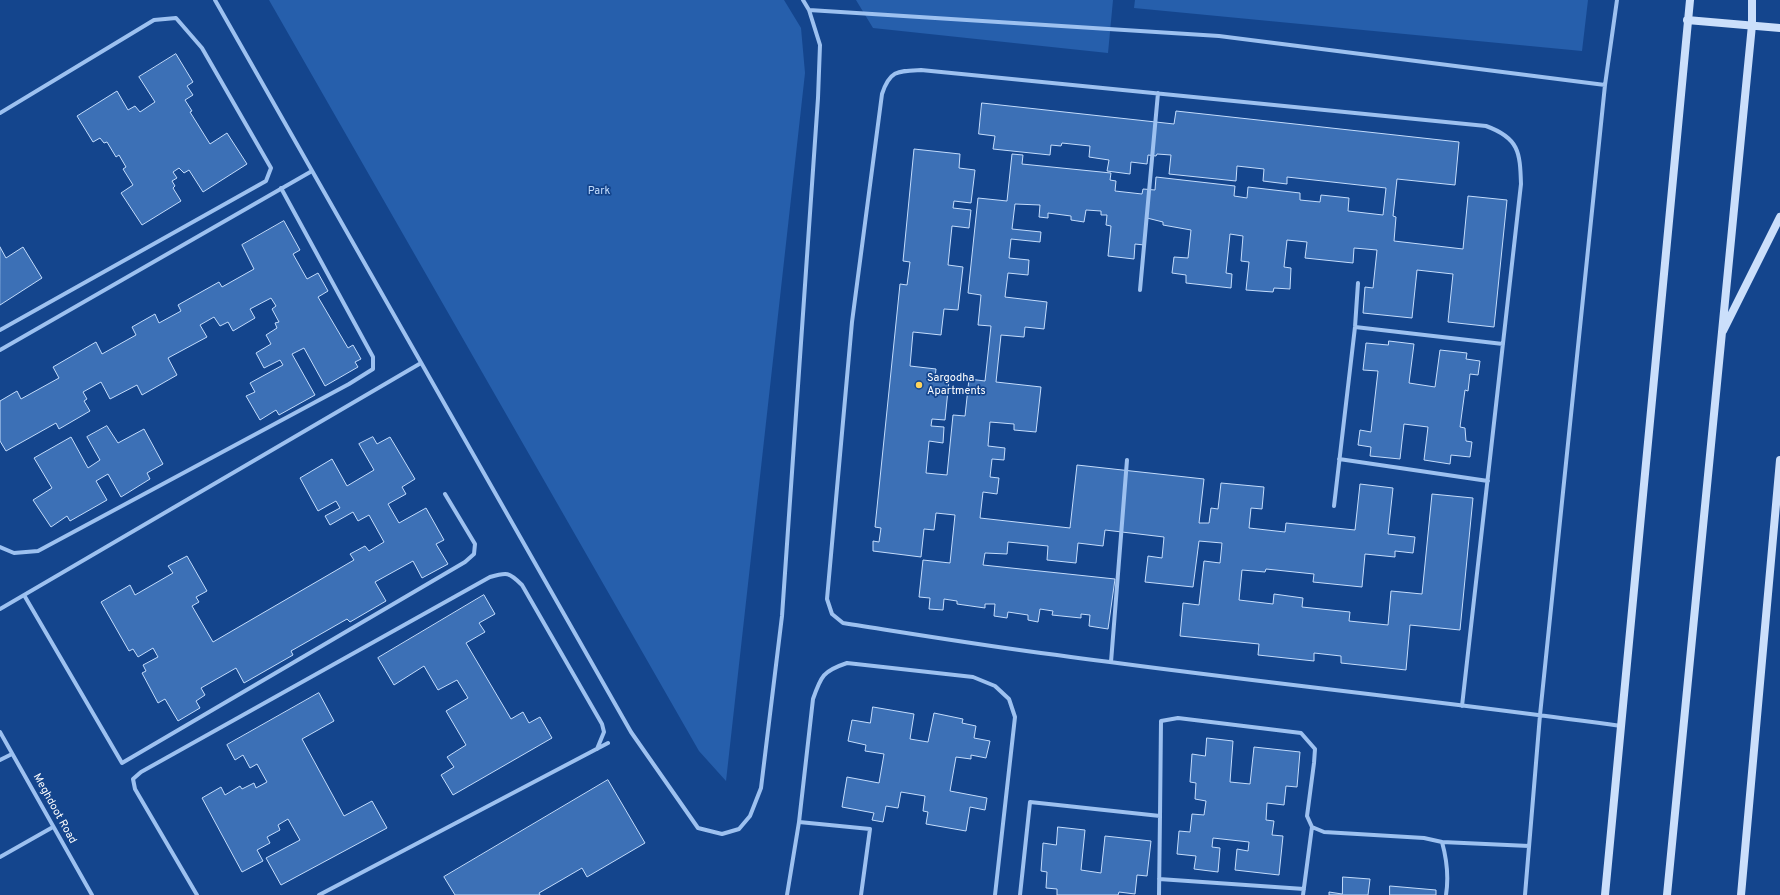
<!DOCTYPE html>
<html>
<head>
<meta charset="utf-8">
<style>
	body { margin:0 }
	canvas { display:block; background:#14458d }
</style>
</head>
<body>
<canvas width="1780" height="895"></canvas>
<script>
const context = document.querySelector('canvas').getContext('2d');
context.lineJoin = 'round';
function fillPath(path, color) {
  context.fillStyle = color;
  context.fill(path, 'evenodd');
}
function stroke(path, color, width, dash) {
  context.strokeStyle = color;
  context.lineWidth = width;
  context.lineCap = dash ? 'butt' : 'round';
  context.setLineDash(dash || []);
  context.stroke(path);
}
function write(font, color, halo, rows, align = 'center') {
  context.font = font + ' Overpass,sans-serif';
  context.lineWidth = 3.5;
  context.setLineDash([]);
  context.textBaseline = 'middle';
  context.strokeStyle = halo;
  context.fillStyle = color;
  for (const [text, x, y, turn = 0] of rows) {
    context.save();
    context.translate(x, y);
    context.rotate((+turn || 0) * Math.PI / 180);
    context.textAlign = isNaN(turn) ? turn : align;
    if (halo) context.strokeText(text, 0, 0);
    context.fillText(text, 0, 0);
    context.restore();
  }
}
const green = new Path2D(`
	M269,0H784L801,28L805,73L726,781L699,751Z
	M856,0H1113L1108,53L873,28Z
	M1135,0H1588L1582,51L1134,8Z`);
const building = new Path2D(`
	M176,54L193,82L187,86L193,95L185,100L192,111L190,112L210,144L227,133L247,164L203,192L189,170L184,173L179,168L173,172L177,178L172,181L175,186L173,188L181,201L142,225L121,193L133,185L123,169L126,167L119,155L116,157L107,142L104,143L100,138L93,142L77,116L117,91L128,110L135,106L140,112L155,102L139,77Z
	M982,103L1174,124L1176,111L1459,142L1455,185L1397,179L1393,216L1396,217L1394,241L1463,249L1468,196L1507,200L1494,327L1448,322L1453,274L1417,270L1412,318L1363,313L1365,287L1373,288L1377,250L1354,248L1353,263L1305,258L1307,242L1287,240L1284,267L1291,268L1290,289L1274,288L1273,292L1246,290L1249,262L1241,261L1243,236L1230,234L1226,273L1232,274L1231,288L1186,283V275L1172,273L1174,257L1188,258L1191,230L1163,225V222L1147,218L1144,245L1135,244L1134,259L1108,256L1111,226L1106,225L1107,215H1101V211L1086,210L1084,222L1071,220V216L1048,213V218L1039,217L1040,205L1015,204L1012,229L1041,232L1040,242L1011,239L1009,258L1029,260L1028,275L1008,273L1005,297L1047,302L1044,329L1025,327L1024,337L1001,335L996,382L1041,387L1036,432L1014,430V424L990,422L988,446L1005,448L1004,460L992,459L990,477L999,478L997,494L983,492L980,518L1070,528L1077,465L1204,479L1199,523H1209L1211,508L1218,509L1221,483L1264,487L1262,509L1251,508L1249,528L1285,532L1286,523L1355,530L1360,484L1393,488L1388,534L1415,537L1413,553L1395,551V557L1365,554L1362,587L1313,582L1314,574L1266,569L1265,572L1242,570L1239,600L1273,604L1274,594L1303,598L1302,607L1350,612L1349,621L1388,625L1391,591L1422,594L1432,494L1473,498L1460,630L1410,625L1406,670L1341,663V656L1314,653V661L1258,655L1259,644L1180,636L1183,603L1199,605L1204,561L1220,563L1222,543L1199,541L1193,587L1145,582L1148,556L1162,558L1164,537L1105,530L1103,546L1078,543L1076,563L1047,560L1048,546L1008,542L1007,554L985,553L983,565L1115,579L1108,629L1089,626L1090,615L1081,614V618L1052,615L1053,611L1040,609L1038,622L1028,620V615L1008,612L1007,618L994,616L995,604H985V608L957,604V601L944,599L943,610L929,609L930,598L919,597L923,560L950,563L955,515L936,513L934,530L924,529L921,557L873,551V541L879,542L881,528L875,527L900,284L907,285L910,262L903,261L914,149L960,154L959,168L975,170L971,203L954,201L953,208L971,210L969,228L952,226L948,265L963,267L958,310L944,309L941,335L913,332L910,366L936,369L935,378L949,380L945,420L932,419L931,426L944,427L943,443L929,441L926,473L947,475L953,415L965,416L969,379L985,381L991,326L978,325L981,295L968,293L978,198L1007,201L1012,154L1023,155L1022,164L1111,173L1110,180L1116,181L1115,191L1142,194L1143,189L1155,190L1156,177L1235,186L1234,196L1247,198L1248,187L1300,193V200L1320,202L1321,195L1349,198L1348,211L1383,215L1386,188L1287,177V184L1263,181L1264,169L1237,166L1236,181L1169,174L1171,155L1157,154L1156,156L1148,155L1147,164L1131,162L1130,174L1107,171L1109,160L1089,157L1090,146L1062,143L1061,146L1051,145L1050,155L993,149L995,136L979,134Z
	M284,221L300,250L293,254L307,279L318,273L328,291L318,297L348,348L353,345L361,359L355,362L358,367L325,386L304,348L292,354L315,395L279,415L276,410L260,420L246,396L255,392L250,383L283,365L280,360L264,368L256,353L271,344L266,335L277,328L275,323L279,322L272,309L276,306L271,298L250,309L255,318L233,331L228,322L220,326L214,317L200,325L207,337L168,358L177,375L142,395L137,385L110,399L101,382L83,392L87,399L84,401L90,411L59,429L56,423L6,451L0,441V401L17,391L21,399L59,378L53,367L96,342L102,354L136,335L132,327L155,314L159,323L181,311L178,305L219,282L222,287L254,269L242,245Z
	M0,247L6,258L23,247L42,278L0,305Z
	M1389,341L1414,344L1409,383L1435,387L1440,350L1467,353L1466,359L1480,361L1478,375L1470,374L1468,391L1465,390L1460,427L1465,428L1466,441L1472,442L1470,457L1451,455L1450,464L1424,460L1428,427L1404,424L1400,459L1370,456L1371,447L1358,445L1360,430L1371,432L1378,371L1363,370L1366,343L1388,345Z
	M107,426L118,443L144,429L163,464L147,473L150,479L121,497L108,474L96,481L107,500L70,521L67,516L51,527L33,500L52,488L34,458L71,437L88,468L100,460L87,437Z
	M373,437L377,444L390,437L415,479L402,487L406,494L388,504L399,523L426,508L444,540L436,544L448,564L422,578L413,561L375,582L386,601L350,622L347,619L291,651L293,655L244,683L236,668L201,688L205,695L196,701L200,708L178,721L165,699L158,703L142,673L146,671L143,665L158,657L153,648L138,657L133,649L129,651L101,602L130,585L135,595L173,573L168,566L187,556L207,591L196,597L199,602L192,606L213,642L354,560L350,554L365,546L369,551L384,542L369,515L358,521L353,512L330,525L325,516L340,508L336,501L318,511L300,478L332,459L347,486L374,470L359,444Z
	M484,595L495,614L479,623L485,632L466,643L511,719L523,712L529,723L540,717L552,738L453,795L441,775L454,767L447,757L466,745L446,711L468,698L457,680L438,690L424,666L394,685L378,658Z
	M319,693L334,721L302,739L344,816L372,801L387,828L281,885L266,858L300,840L288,819L278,825L280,830L267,837L270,843L257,850L263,861L242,872L202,798L221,787L225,795L240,786L242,789L254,783L256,788L267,782L257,764L250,768L243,755L235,760L227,745Z
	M873,707L914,714L910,739L928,742L934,713L963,719L962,723L976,726L974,738L990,741L986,758L971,755V759L956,757L950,791L987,798L985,810L970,807L966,831L926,824L928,812L923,811L925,796L901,792L898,808L886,806L883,822L872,820L874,813L842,807L847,777L879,783L884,754L865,751L866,745L848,741L852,720L870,723Z
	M1207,738L1233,741L1230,782L1250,784L1254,747L1300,752L1297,787L1286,786L1284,805L1267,803L1266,820L1274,821L1272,835L1283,836L1279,875L1235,870L1237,849L1248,851L1249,842L1213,838L1212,847L1220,848L1218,872L1194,869L1196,856L1177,854L1179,831L1190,832L1192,814L1204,815L1206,801L1195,799L1196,783L1190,782L1192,754L1205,756Z
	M608,780L645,843L587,877L582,868L539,893L540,895H455L444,877Z
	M1058,827L1085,830L1081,870L1101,873L1105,836L1151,841L1147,876L1137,875L1135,894L1119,892L1118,895H1057V889L1046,888L1047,872L1041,871L1043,843L1056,845Z
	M1343,877L1370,879L1368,895H1329V892L1342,894Z
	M1390,886L1436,890V895H1390Z`);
const street = new Path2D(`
	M215,0L631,732L698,828L722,834L739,829L750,816L761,788L782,616L818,98L820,45L809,10L803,0
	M809,10L1219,36L1605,85L1540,715L1525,895
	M1605,85L1617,0
	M0,113L154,20L176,18L202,48L271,168L266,181L0,330
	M1140,290L1158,93
	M1355,327L1503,344
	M0,350L312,171
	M1339,459L1488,481
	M1334,506L1355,327L1358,283
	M0,547L14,553L38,551L349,384L373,369V357L281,188
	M24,595L122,763L465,562L474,554L475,544L445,494
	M0,609L421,363
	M1111,662L1127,460
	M1462,706L1521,184C1520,152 1519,138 1486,126L921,70C898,71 890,70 882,94L852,322L827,599L832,614L843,623C914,634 986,646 1057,655C1245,681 1433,700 1621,726
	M0,732L92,895
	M0,760L12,754
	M799,822L870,829L861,895
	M1442,842L1529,846
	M0,857L53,827
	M1159,879L1304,889
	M197,895L135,789L133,779L141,772L490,577C507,572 509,572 522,585L602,724L604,732L597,749
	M319,895L608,743
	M787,895L799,822L813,699C821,676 823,671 847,663L973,677L995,686L1009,699L1015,717L995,895
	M1020,895L1030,802L1160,816L1161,721L1178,718L1301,733L1315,749L1314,763L1307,816L1312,827L1324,832L1424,838L1442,842C1447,860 1449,876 1446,895
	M1159,895L1160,816
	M1303,895L1312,827`);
const secondary = new Path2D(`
	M1687,20L1780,28
	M1723,331L1780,217
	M1605,895L1690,0
	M1667,895L1752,25V0
	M1741,895L1780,460`);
const markers = [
	[919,385,4,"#ffd45c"]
];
const parkNames = [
	["Park",599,192]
];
const poiNames = [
	["Sargodha",927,379],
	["Apartments",927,392]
];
const streetNames = [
	["Meghdoot Road",54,809,61]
];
fillPath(green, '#265fac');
fillPath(building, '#3c70b6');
stroke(building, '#c3dcfc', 1);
stroke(street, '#9dc1f0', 4);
stroke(secondary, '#cbdffb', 8);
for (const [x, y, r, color] of markers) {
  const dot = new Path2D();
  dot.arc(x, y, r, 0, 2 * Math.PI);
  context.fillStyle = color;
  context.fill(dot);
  stroke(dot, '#14458d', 1.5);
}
write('11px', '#c3dcfc', '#14458d', parkNames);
write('11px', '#fff', '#14458d', poiNames, 'left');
write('11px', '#fff', '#14458d', streetNames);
</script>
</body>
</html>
